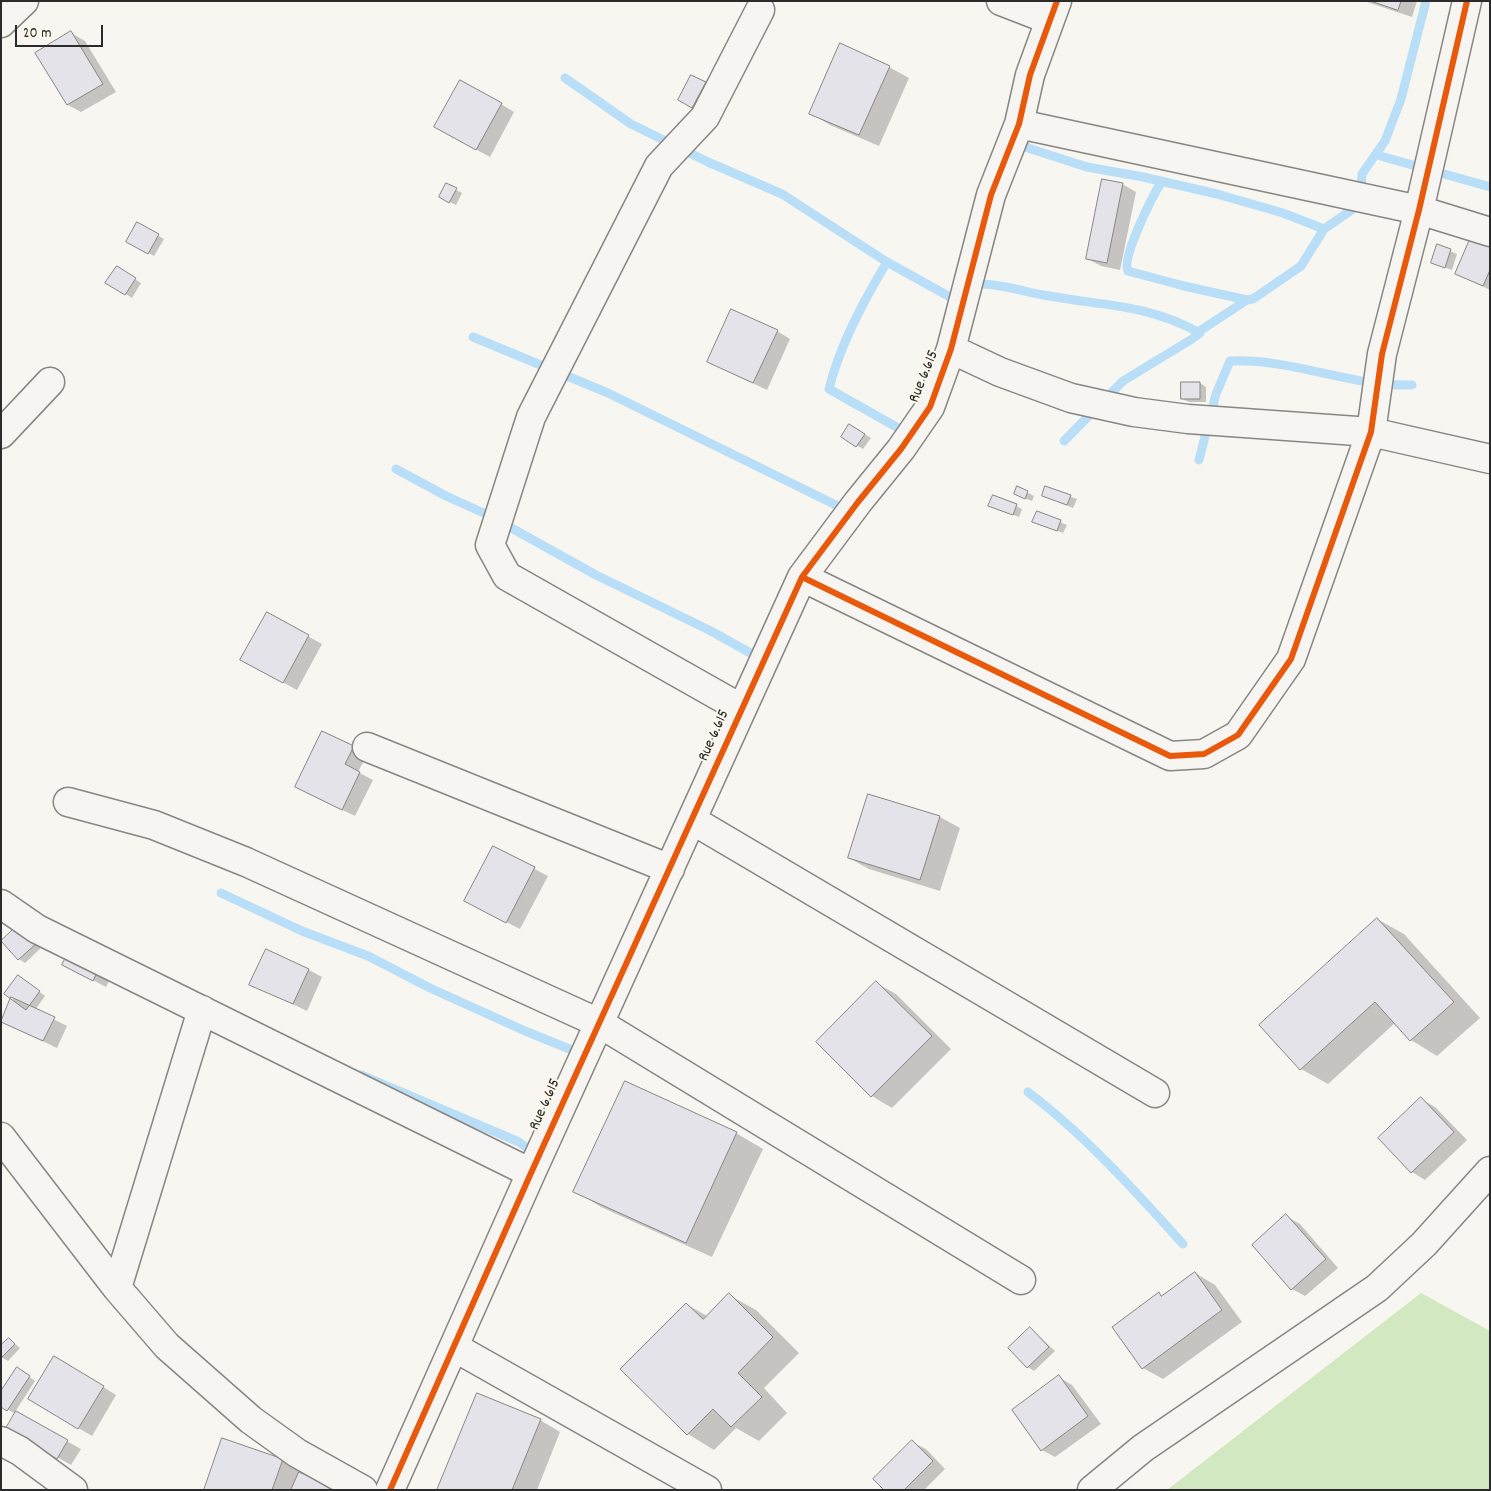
<!DOCTYPE html>
<html>
<head>
<meta charset="utf-8">
<style>
	body { margin:0 }
	#map { position:relative; width:1491px; height:1491px; overflow:hidden; background:#f8f6f0; font-family:Dekko,sans-serif }
	canvas { display:block }
	.frame { position:absolute; inset:0; border:2px solid #2b2b2b; pointer-events:none }
	.scale { position:absolute; left:15px; top:25px; width:88px; height:22px; box-sizing:border-box; border:2px solid #2b2b2b; border-top:0; padding-left:6px; font-size:15px; line-height:18px; white-space:nowrap; color:#2b2b2b; -webkit-text-stroke:4px #fbf7ec; paint-order:stroke }
</style>
</head>
<body>
<div id="map">
<canvas width="1491" height="1491"></canvas>
<div class="frame"></div>
<div class="scale">20 m</div>
</div>
<script>
const context = document.querySelector('canvas').getContext('2d');
context.lineJoin = 'round';
function fillPath(path, color) {
  context.fillStyle = color;
  context.fill(path, 'evenodd');
}
function stroke(path, color, width, dash) {
  context.strokeStyle = color;
  context.lineWidth = width;
  context.lineCap = dash ? 'butt' : 'round';
  context.setLineDash(dash || []);
  context.stroke(path);
}
function write(font, color, halo, rows, align = 'center') {
  context.font = font + ' Dekko,sans-serif';
  context.lineWidth = 4;
  context.setLineDash([]);
  context.textBaseline = 'middle';
  context.strokeStyle = halo;
  context.fillStyle = color;
  for (const [text, x, y, turn = 0] of rows) {
    context.save();
    context.translate(x, y);
    context.rotate((+turn || 0) * Math.PI / 180);
    context.textAlign = isNaN(turn) ? turn : align;
    if (halo) context.strokeText(text, 0, 0);
    context.fillText(text, 0, 0);
    context.restore();
  }
}
const green = new Path2D(`
	M1421,1293L1490,1331V1490H1167Z`);
const shadow = new Path2D(`
	M1364,1H1417L1412,17Z
	M71,33L85,41L116,92L81,112L68,105L37,53Z
	M889,67L909,78L879,146L830,125L810,113Z
	M692,76L711,87L699,111L679,100Z
	M501,104L514,112L490,157L449,135Z
	M1122,184L1136,192L1120,270L1101,266L1088,259Z
	M447,185L462,193L456,205L440,197Z
	M138,224L164,239L154,256L128,241Z
	M1438,246L1457,254L1452,270L1433,263Z
	M1490,247V290L1456,273Z
	M117,267L141,283L132,298L107,282Z
	M777,331L790,339L767,390L708,362Z
	M1200,383L1206,387V402H1189L1182,399Z
	M850,425L871,438L863,449L842,437Z
	M1018,488L1034,496L1032,501L1022,497Z
	M1046,488L1077,499L1073,508L1044,496Z
	M1016,506L1022,509L1019,517L996,509Z
	M1038,513L1067,525L1063,533L1034,521Z
	M267,614L322,644L297,690L255,667Z
	M323,732L367,755L358,772L373,780L355,816L309,794Z
	M869,795L940,817L960,828L940,891L869,869L849,858Z
	M494,848L548,876L520,929L479,908Z
	M1377,919L1404,934L1480,1018L1437,1056L1411,1040L1395,1023L1328,1084L1301,1069L1261,1025Z
	M26,929L42,947L25,963L19,959Z
	M119,962L106,987L76,971Z
	M309,970L322,977L307,1011L251,984Z
	M24,980L45,996L35,1010L67,1026L57,1048L1,1021Z
	M876,983L896,994L951,1049L892,1108L872,1096L818,1042Z
	M1421,1099L1435,1107L1467,1140L1425,1180L1412,1172Z
	M736,1133L763,1149L712,1257L601,1207L575,1191Z
	M1286,1216L1300,1224L1338,1268L1305,1296L1292,1289Z
	M1195,1273L1215,1285L1242,1322L1163,1379L1143,1368L1159,1294L1163,1296Z
	M729,1295L756,1310L799,1353L764,1388L787,1413L759,1441L736,1428L714,1450L688,1434L686,1304L707,1316Z
	M1031,1329L1055,1351L1034,1371L1028,1367Z
	M9,1339L20,1348L8,1361L1,1357Z
	M68,1365L116,1395L92,1436L30,1399Z
	M23,1372L35,1381L15,1412L81,1449L71,1465L7,1429L16,1414L1,1406Z
	M1059,1377L1072,1385L1101,1424L1055,1457L1042,1450Z
	M540,1420L560,1432L537,1490H438Z
	M912,1442L926,1449L945,1469L924,1490H886Z
	M282,1460L302,1471L301,1474L336,1490H205Z`);
const stream = new Path2D(`
	M565,78L631,124L708,162L782,194L887,262L959,302
	M1022,143L1028,148L1087,167L1143,177L1217,194L1283,213L1324,229
	M1377,155L1490,187
	M1162,181C1153,195 1121,258 1128,271L1184,286L1247,300L1253,299L1301,266L1324,229L1353,209L1358,202L1361,193L1362,174L1385,141L1401,99L1426,1
	M887,262C864,300 840,344 829,389L907,433
	M981,284C1004,284 1027,293 1049,296C1105,306 1146,304 1198,332
	M473,337L608,393L846,510
	M1064,441L1123,381L1192,339L1200,333L1198,332L1247,300
	M1199,460L1216,394L1230,361C1292,358 1350,387 1412,385
	M396,469L446,496L488,515L596,575L711,631L761,659
	M221,893L302,931L368,956L430,988L525,1031L582,1054
	M361,1075L519,1142L535,1154
	M1028,1092C1085,1135 1135,1191 1183,1244`);
const building = new Path2D(`
	M1371,1H1401L1398,10Z
	M71,31L103,84L67,105L35,53Z
	M840,43L890,66L859,135L809,114Z
	M691,75L706,82L692,108L678,100Z
	M460,80L502,103L476,150L434,127Z
	M1102,179L1123,183L1107,263L1086,259Z
	M446,183L457,188L449,203L439,197Z
	M137,222L159,234L148,254L126,242Z
	M1471,237L1490,246V270L1483,286L1455,274Z
	M1437,244L1451,249L1445,268L1431,263Z
	M117,266L136,278L125,295L105,283Z
	M731,309L778,330L753,383L707,362Z
	M1181,382H1200V399H1181Z
	M849,424L865,434L856,447L841,437Z
	M1017,486L1028,491L1025,499L1014,494Z
	M1045,486L1071,495L1067,505L1042,496Z
	M993,495L1017,504L1013,515L988,506Z
	M1037,511L1061,520L1057,531L1032,522Z
	M267,612L309,635L283,683L240,660Z
	M322,731L354,746L345,764L360,772L342,810L295,787Z
	M868,794L940,816L920,880L848,858Z
	M493,846L535,867L506,923L464,901Z
	M1377,918L1454,1002L1410,1041L1375,1002L1300,1070L1259,1025Z
	M19,924L37,943L18,960L1,941Z
	M76,938L106,953L93,981L62,965Z
	M266,949L309,969L293,1004L249,985Z
	M18,975L40,991L26,1010L4,994Z
	M876,981L932,1036L871,1097L816,1042Z
	M11,997L55,1017L43,1041L1,1022Z
	M625,1081L737,1132L686,1243L573,1192Z
	M1421,1097L1454,1132L1411,1173L1378,1138Z
	M1286,1214L1326,1259L1291,1290L1252,1245Z
	M1195,1272L1222,1310L1142,1369L1112,1327L1159,1292L1161,1296Z
	M729,1293L773,1337L738,1373L762,1397L731,1427L713,1409L687,1435L620,1369L686,1303L703,1319Z
	M1030,1327L1049,1347L1027,1368L1008,1348Z
	M9,1338L15,1344L1,1358V1345Z
	M54,1356L104,1386L78,1429L28,1399Z
	M17,1367L30,1376L7,1411L1,1407V1391Z
	M1059,1375L1088,1416L1041,1451L1012,1410Z
	M477,1393L541,1419L512,1490H437Z
	M16,1411L68,1440L57,1459L5,1430Z
	M222,1438L283,1459L272,1490H204Z
	M912,1440L933,1461L904,1490H884L873,1479Z
	M299,1472L340,1490H291Z`);
const minor = new Path2D(`
	M1001,1L1050,20
	M1,23L24,1
	M1019,124L1419,210L1490,232
	M951,349L1000,372L1071,398L1134,412L1188,419L1371,432L1490,459
	M1,434L50,382
	M802,577L1170,756L1204,754L1238,735L1291,659L1371,432L1382,354L1419,210L1467,1
	M742,709L507,576L490,545L531,417L659,166L705,117L760,10
	M367,747L670,869
	M68,802L154,825L246,862L599,1023L1021,1280
	M692,820L1155,1093
	M1,904L37,929L531,1173
	M1,1137L117,1288L167,1346L251,1420L297,1453L363,1490
	M117,1288L202,1010
	M454,1347L707,1490
	M1,1441L20,1451L73,1490
	M390,1490L531,1173L802,577L858,502L901,449L930,407L951,349L991,195L1019,124L1030,75L1057,1
	M1092,1490L1143,1448L1377,1288L1424,1244L1490,1171`);
const cycleway = new Path2D(`
	M802,577L1170,756L1204,754L1238,735L1291,659L1371,432L1382,354L1419,210L1467,1
	M390,1490L531,1173L802,577L858,502L901,449L930,407L951,349L991,195L1019,124L1030,75L1057,1`);
const streetNames = [
	["Rue 6.615",925,377,-68],
	["Rue 6.615",715,736,-66],
	["Rue 6.615",546,1105,-66]
];
fillPath(green, '#d1e8c1');
fillPath(shadow, '#0003');
stroke(stream, '#b9def8', 9);
fillPath(building, '#e3e3e9');
stroke(building, '#878684', 1);
stroke(minor, '#878684', 31);
stroke(minor, '#f6f5f1', 28);
stroke(cycleway, '#e8590c', 6);
write('16px', '#2b2b2b', '#fbf7ec', streetNames);
</script>
</body>
</html>
